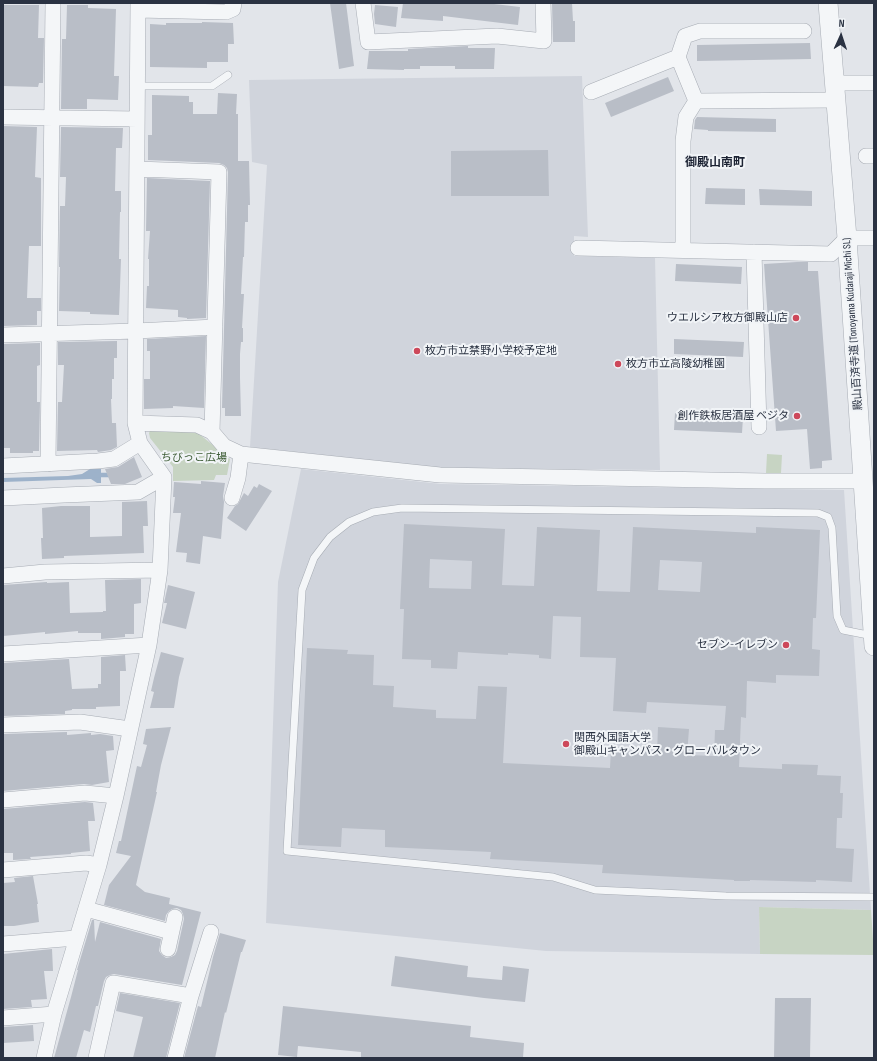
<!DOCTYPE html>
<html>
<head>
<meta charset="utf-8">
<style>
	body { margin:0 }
	#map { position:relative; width:877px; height:1061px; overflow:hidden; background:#e2e5ea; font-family:"Sofia Sans Condensed",sans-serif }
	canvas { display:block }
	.frame { position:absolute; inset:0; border:4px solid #2a3242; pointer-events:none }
	.north { position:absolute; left:821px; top:16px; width:40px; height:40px; -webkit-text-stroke:3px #f1f4f7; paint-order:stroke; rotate:3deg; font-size:11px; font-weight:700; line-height:16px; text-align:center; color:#2a3242 }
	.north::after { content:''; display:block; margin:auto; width:14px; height:18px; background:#2a3242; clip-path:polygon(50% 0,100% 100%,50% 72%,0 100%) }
</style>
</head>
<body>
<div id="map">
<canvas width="877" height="1061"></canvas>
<div class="frame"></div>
<div class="north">N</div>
</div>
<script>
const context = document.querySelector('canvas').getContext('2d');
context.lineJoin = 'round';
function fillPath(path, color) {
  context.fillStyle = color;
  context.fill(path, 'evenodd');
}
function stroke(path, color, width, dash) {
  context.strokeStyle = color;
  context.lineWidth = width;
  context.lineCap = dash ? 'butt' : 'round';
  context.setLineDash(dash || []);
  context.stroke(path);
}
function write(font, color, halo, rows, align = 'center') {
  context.font = font + ' "Sofia Sans Condensed","Noto Sans JP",sans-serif';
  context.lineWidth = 4;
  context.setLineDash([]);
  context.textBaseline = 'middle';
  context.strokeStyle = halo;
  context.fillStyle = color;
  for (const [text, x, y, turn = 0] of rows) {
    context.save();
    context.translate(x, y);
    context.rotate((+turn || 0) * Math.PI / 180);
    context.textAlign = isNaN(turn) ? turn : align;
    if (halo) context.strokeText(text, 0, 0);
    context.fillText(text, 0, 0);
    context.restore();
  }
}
const built = new Path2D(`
	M582,76L588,237L574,236V256L655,258L660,470L442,468L250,447L267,165L252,162L249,80Z
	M301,469L441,484L844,490L871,910L759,907L760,954L546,951L266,923L278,582Z`);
const green = new Path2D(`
	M151,429H193L230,459L227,475H216L214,480L173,481V467L150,438L149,433Z
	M767,454L782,455L781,473H766Z
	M759,907L871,910L874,955L760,954Z`);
const water = new Path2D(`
	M90,469H101V483H97L91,479L3,482V478L68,476L82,474Z`);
const stream = new Path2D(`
	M95,475H112`);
const building = new Path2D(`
	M330,3H346L354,66L339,69Z
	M403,3H494V4L520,7L518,25L443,16V21L401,18Z
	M552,3H572L573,21H575V42H553Z
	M3,5H39L38,38H44L43,83H39L38,87L3,86Z
	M67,5H88V8L116,9L114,76H119L118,100L87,99V109H61L62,39H66Z
	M375,5L398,7L396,27L375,24L374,14Z
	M202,22L233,23L234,44H228V62H207V68L150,67V24L166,25V23H202Z
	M810,43L811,59L697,61V45Z
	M468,46V48H495L494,69H455V66H420V69H404V70L367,69L369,51H408V49Z
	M668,77L674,91L611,117L605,103Z
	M218,93L237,94L236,114H238V161H249L250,205H248V222H245L244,257H243L241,294H244L242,328H243V342H241L240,354V378L241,416H225V408H222L228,172L227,168L224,165L219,163L148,160V135H152V95L189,96V102H193V114H217Z
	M697,117L776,119V132L708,131V130L694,129L695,120Z
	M3,126L37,127L35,177L41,178V246H29L27,298H41V311H37V325L3,326Z
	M61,127L123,128L122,148H116L115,191H121V212H120L119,259H121L119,315L90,314V312L59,311L60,267H59L60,206H65L66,177H60Z
	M548,150L549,196H451V151Z
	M147,178L210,181L206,318L187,319V318L178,317V310L146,308L147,286H149V259H148L150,231H146Z
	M706,188L745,189V205L705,204Z
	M759,189L812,191V206L760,205Z
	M797,262H808V271H818L832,460L822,461V468L810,469L807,429L776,431L764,264Z
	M676,264L742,267L741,284L675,281Z
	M206,336L204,408L173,406V408L144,409V379H150V351H147V339Z
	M674,339L744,342L743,357L674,354Z
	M117,341V358H114V379H112V399H111L112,423H116L117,447L111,450L98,452L97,450L57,451L58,402H62L64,365H58V342Z
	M40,343V365L37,366V402H40L39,451H33V453H10V448H3V344Z
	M675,413L743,417L742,433L674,430Z
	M134,457L142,477L125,484H111L105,469L118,467Z
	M201,481L225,483L223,496L224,502L221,539L203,536L200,564L186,562L187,553L176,552L181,513H173L175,497H173L174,482L201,484Z
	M259,484L272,491L246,531L227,518L235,506L238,504L244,493L248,496L254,486L257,488Z
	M147,501L148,526H143L144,553L64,556V558L42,559L41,538H43L42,508L61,506H90V537L122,536V502Z
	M404,524L505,529L502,585L534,586L537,527L600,530L597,591L630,592L633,527L756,533V527L820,530L816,618H813L812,649L820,650L819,676L776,675V683L747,681L746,718L741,717L739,767L782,769V764L818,765L817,775L841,776L840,793H843L842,818H837L836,848L854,849L852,882L816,880V882L750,880V881H734V880L602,873L603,865L490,859L491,852L385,847V830L342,828L341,847L298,845L307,648L348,650L347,654L374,655L373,685L394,686L393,707L436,710V718L476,719L478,686L507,687L503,763L610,768L611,750L657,753L658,727L689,729L687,755L714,756L715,730H724L726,706L647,702L646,713L613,711L616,658L580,657L581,617L553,616L551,659L539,658V655L508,653V655L458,652L457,669L431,668V660L402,659L404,609H400ZM430,559L472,561L471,589L429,588ZM660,560L702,562L700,592L658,590Z
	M141,579V603L134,604V634H125V637L101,639V633H78V631L45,634V632L3,636V585L47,582V583L69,582L70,613L103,612V611H106L105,580Z
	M168,585L195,592L186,629L162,623L167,603H164Z
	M161,652L184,658L179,677L174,708H150L154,692L151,691L154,678Z
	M125,655L126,671H120V706L96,707V709H72V710L65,711V714L3,716V663L69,659L72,689L98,688V684H101V657Z
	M171,727L161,765L156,792H157L153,810L136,885L145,892L170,898L169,904L201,912L182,985L114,974L110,975L106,977L104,981L98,1006H96L90,1032L84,1030L76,1058H54L71,997L78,970H77L92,920H94L95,942L100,922L161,939L159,951L162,955L166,958L171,957L175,955L177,951L184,919L183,914L181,910L177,908L172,909L169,911L166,915L165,921L104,905L109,885L131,856L116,853L119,841H121L137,766L141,767L147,745L143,744L146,729Z
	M67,732V735L91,733V735L100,734L113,736L114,750L106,751L109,782L92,785L84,784L3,791V734Z
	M85,802L93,803L95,821H88L90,851L71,853V854L30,857L31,859L13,860V853H3V809Z
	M33,876L38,904H37L39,922L14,926H3V883L15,882L14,878Z
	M220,933L246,940L242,952H241L226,1013L225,1012L215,1058H184L198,1006L201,1007L213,957Z
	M52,949L53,971H44L47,999L31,1000L32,1007L3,1009V954Z
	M395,956L468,966L467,977L502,980L503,966L529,969L525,1002L484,998L391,986Z
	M120,993L180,1003L166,1058H133L143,1017L116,1011Z
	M775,998H811L810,1058H774Z
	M283,1006L471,1026L470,1037L524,1043L523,1058H361V1052L298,1046L297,1057L278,1055Z
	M33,1025L34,1041L3,1043V1027Z`);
const service = new Path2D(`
	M138,86H212L228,75
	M873,636L843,630L837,616L832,528L828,517L818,513L402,508L373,512L349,522L330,537L314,558L302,590L287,851L553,877L595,890L726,896L874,897`);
const minor = new Path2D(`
	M363,3L368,42L497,36L544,41L543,3
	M138,10L226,12L233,9L234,3
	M804,31H700L685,36L678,57L696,101L836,100
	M834,83H874
	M591,92L678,57
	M3,117L137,119
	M866,156H874
	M137,169L219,172L212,432
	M578,248L831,254L847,238H874
	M683,250V141L686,117L696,101
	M754,252L759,427
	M3,335L136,331L215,327
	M135,423L197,425L212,432L224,446L241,454L440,475L765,481H863
	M48,464L53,3
	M3,466L98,461L114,459L140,443
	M3,498L64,495L138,492L164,477
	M232,498L238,478L241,454
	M3,576L45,572L160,570
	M3,654L149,645
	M3,725L80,722L130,729
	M3,800L85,793L116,796
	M3,870L86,863L99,865
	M86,909L171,932
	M3,944L76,938
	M168,949L175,917
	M3,1018L54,1014
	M44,1058L54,1014L99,865L116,796L149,645L160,570L164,477L140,443L135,423L138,3
	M96,1058L113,983L191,996
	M175,1058L191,996L211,932`);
const tertiary = new Path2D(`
	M828,3L847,238L874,646`);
const markers = [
	[796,318,4,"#cd485a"],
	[417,351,4,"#cd485a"],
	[618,364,4,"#cd485a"],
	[797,416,4,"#cd485a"],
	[786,645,4,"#cd485a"],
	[566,744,4,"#cd485a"]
];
const poiNames = [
	["ウエルシア枚方御殿山店",788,318],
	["枚方市立禁野小学校予定地",425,351,"left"],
	["枚方市立高陵幼稚園",626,364,"left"],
	["創作鉄板居酒屋 ベジタ",789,416],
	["セブン-イレブン",778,645],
	["関西外国語大学",574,738,"left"],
	["御殿山キャンパス・グローバルタウン",574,751,"left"]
];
const streetNames = [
	["殿山百済寺道 (Tonoyama Kudaraji Michi SL)",853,324,-94]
];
const parkNames = [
	["ちびっこ広場",194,458]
];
const neighbourhoodNames = [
	["御殿山南町",715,163]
];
fillPath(built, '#d0d4dc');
fillPath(green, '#c7d4c3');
fillPath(water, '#9db2ca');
stroke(stream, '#9db2ca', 4.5);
fillPath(building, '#b9bec7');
stroke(service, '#a7acb4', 8);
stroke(minor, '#a7acb4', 16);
stroke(tertiary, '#a7acb4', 20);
stroke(service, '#f4f6f8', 7);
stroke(minor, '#f4f6f8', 15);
stroke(tertiary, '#f4f6f8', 19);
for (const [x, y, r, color] of markers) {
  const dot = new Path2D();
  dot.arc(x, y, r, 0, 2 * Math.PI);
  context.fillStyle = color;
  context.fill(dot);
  stroke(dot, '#f1f4f7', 1.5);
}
write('11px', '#2a3242', '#f1f4f7', poiNames, 'right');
write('11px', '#2a3242', '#f1f4f7', streetNames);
write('11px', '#3e5d37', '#f1f4f7', parkNames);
write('bold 12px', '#1c2333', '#f1f4f7', neighbourhoodNames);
</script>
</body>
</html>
